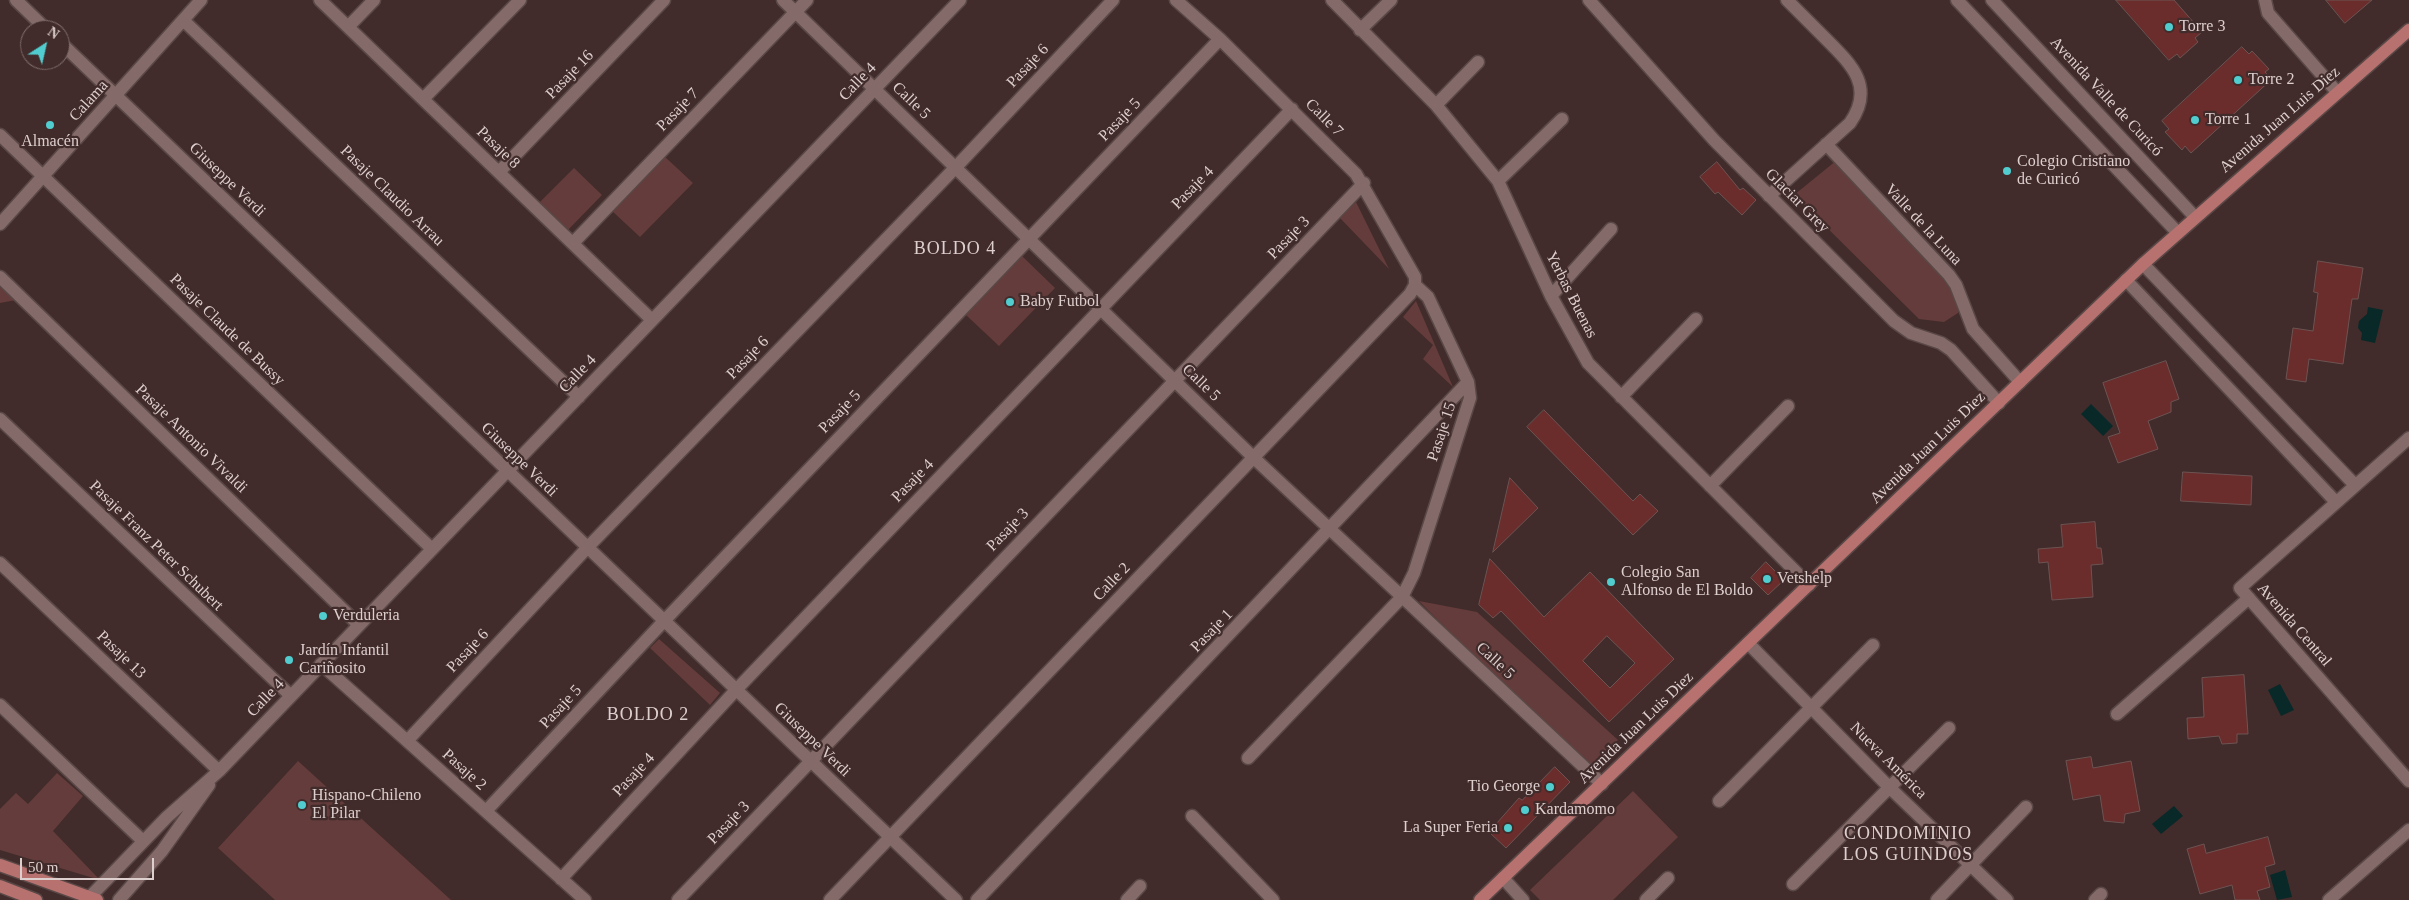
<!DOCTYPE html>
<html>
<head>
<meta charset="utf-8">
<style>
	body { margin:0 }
	#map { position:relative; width:2409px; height:900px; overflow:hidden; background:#412c2b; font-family:"Times New Roman",serif }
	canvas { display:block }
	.north { position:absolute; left:20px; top:20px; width:50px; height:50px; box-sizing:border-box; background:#412c2b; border:1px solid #7f6d6c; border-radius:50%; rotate:35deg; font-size:14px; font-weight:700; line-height:20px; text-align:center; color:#ddcfce }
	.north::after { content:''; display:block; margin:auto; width:18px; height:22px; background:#52cdcf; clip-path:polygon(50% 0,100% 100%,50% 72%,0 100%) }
	.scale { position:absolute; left:20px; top:858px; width:134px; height:22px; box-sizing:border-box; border:2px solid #ddcfce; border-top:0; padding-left:6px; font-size:15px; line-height:18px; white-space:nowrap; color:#ddcfce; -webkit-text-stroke:4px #412c2b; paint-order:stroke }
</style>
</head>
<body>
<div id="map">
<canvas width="2409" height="900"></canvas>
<div class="north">N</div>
<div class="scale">50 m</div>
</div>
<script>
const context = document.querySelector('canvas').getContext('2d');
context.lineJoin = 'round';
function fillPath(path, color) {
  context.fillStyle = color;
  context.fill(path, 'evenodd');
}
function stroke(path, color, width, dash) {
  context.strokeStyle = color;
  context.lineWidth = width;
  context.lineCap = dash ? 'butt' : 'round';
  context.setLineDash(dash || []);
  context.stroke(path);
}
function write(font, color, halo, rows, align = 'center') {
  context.font = font + ' "Times New Roman",serif';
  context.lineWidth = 4.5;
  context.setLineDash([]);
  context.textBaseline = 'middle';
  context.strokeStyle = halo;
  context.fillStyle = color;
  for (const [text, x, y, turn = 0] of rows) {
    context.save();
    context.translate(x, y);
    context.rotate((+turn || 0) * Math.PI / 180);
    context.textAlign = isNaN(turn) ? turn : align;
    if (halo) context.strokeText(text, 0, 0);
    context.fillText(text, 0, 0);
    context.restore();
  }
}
const green = new Path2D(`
	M663,155L693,183L640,237L611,210Z
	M1837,160L1964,286L1958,313L1944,322L1919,319L1794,195Z
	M574,168L602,195L567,231L539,203Z
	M1356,202L1389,269L1340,218Z
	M1022,256L1055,288L999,346L966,315Z
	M0,283L16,300L0,303Z
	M1416,301L1453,387L1423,359L1433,345L1403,317Z
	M1419,601L1477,612L1618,740L1586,770Z
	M659,639L720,693L710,705L650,648Z
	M298,761L451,900H275L218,848Z
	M57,773L83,796L53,831L100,880L0,850V809L16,793L28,804Z
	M1633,791L1678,837L1613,900H1540L1530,890Z`);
const water = new Path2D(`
	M2368,307L2383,310L2375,343L2361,340L2362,333L2358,328L2359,321L2367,314Z
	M2091,404L2113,426L2103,436L2081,414Z
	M2280,684L2294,710L2281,716L2268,690Z
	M2174,806L2183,816L2161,834L2152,824Z
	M2285,870L2292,897L2277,900L2270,875Z`);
const building = new Path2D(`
	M2116,0H2174L2202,32L2195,38L2198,42L2180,58L2177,54L2169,60Z
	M2326,0H2372L2345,23Z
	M2242,47L2249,54L2252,51L2269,69L2265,72L2272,79L2191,153L2185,146L2182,150L2165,132L2169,129L2162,121Z
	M1717,162L1740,190L1743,188L1756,200L1742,215L1718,192L1715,194L1700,177Z
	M2318,261L2363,268L2358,299H2352L2343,364L2309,359L2306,382L2286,379L2293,328L2313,331L2318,293L2314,292Z
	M2166,361L2179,399L2171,402V412L2148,421L2158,449L2118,463L2108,437L2120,433L2103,383Z
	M1544,410L1633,501L1640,494L1658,511L1633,535L1527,427Z
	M2183,472L2252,476L2251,505L2181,501Z
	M1510,478L1538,508L1493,552Z
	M2095,522L2097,548H2101L2103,564L2091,565L2093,597L2052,600L2048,562L2039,563L2038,549L2063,547L2061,525Z
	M1490,559L1544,617L1590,572L1674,659L1609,722L1501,611L1493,618L1479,605ZM1607,636L1635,663L1610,688L1583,661Z
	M1766,562L1784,580L1768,595L1751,578Z
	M2244,675L2248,734H2237V743L2222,744L2219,736L2188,739L2187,718L2204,717L2202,678Z
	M2091,757L2093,768L2131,761L2140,811L2125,814L2124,823L2104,821L2100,795L2073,800L2066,761Z
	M1555,767L1570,782L1506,848L1489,832L1519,798L1522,800Z
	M2268,837L2275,864L2265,867L2270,887L2257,891L2260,900H2235L2232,885L2200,894L2187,849L2204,844L2206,853Z`);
const minor = new Path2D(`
	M16,0L47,30
	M320,0L652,320
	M783,0L1254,458L1602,784
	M1176,0L1220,39L1356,174L1415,277V285
	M1332,0L1436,105L1498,181L1551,296L1588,363L1809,585
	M1589,0L1714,140L1894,321L1911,333L1941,343L1951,350L1999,403
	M1957,0L2178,233
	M1992,0L2195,217
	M2265,0L2268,13L2337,92
	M183,20L579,397
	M348,27L374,0
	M1360,30L1391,0
	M60,42L956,900
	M423,99L520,0
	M1436,105L1478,62
	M0,135L432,549
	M1826,144L1949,275L1956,285L1973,329L2020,382
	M499,172L664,0
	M1498,181L1562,119
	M1769,196L1850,123C1875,87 1852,65 1826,39C1813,26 1800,13 1787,0
	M0,224L201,0
	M573,243L807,0
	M2143,264L2355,485
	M0,277L359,625
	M2126,280L2336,502
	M1551,296L1611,229
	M1621,397L1696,319
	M0,419L291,696
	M2409,438L2240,588L2409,781
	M1710,486L1788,406
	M0,563L219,771
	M1748,643L1889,787L2007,900
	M321,664L585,900
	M0,705L143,841
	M2117,714L2249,598
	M408,740L587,548L956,167L1113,0
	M1248,758L1402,597L1414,573L1470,398L1468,382L1428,297L1415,285
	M1719,801L1873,645
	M486,811L664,621L1220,39
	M1192,816L1273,900
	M1503,878L1523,900
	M561,879L736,690L1292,109
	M1793,884L1949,728
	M87,900L167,817L219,771L960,0
	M119,900L162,851L209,785
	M678,900L1364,183
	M830,900L1410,294L1415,285
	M977,900L1468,382
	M1127,900L1140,886
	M1646,900L1668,878
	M1937,900L2026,807
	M2095,900L2101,894
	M2329,900L2409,830`);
const major = new Path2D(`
	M0,865L97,900
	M0,886L36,900
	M1480,900L2143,264L2409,30`);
const markers = [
	[2169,27,5,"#52cdcf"],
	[2238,80,5,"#52cdcf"],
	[2195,120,5,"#52cdcf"],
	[50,125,5,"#52cdcf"],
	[2007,171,5,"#52cdcf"],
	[1010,302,5,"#52cdcf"],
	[1767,579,5,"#52cdcf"],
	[1611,582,5,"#52cdcf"],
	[323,616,5,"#52cdcf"],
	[289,660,5,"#52cdcf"],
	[1550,787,5,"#52cdcf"],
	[302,805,5,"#52cdcf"],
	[1525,810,5,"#52cdcf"],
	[1508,828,5,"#52cdcf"]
];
const poiNames = [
	["Torre 3",2179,27],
	["Torre 2",2248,80],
	["Torre 1",2205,120],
	["Almacén",50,142,"center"],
	["Colegio Cristiano",2017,162],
	["de Curicó",2017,180],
	["Baby Futbol",1020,302],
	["Colegio San",1621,573],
	["Alfonso de El Boldo",1621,591],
	["Vetshelp",1777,579],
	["Verduleria",333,616],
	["Jardín Infantil",299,651],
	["Cariñosito",299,669],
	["Tio George",1540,787,"right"],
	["Hispano-Chileno",312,796],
	["El Pilar",312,814],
	["Kardamomo",1535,810],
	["La Super Feria",1498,828,"right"]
];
const streetNames = [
	["Pasaje 6",1028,66,-47],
	["Pasaje 16",570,75,-46],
	["Calle 4",858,82,-46],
	["Avenida Valle de Curicó",2106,97,47],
	["Calama",89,101,-48],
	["Calle 5",911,101,44],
	["Pasaje 7",678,110,-46],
	["Calle 7",1324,118,45],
	["Pasaje 5",1120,120,-46],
	["Avenida Juan Luis Diez",2280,120,-41],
	["Pasaje 8",498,148,44],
	["Giuseppe Verdi",227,180,44],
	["Pasaje 4",1193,188,-46],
	["Pasaje Claudio Arrau",392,196,44],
	["Glaciar Grey",1797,201,45],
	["Valle de la Luna",1923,225,47],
	["Pasaje 3",1289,238,-46],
	["Yerbas Buenas",1571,295,63],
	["Pasaje Claude de Bussy",227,330,44],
	["Pasaje 6",748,358,-46],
	["Calle 4",578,374,-46],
	["Calle 5",1201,383,44],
	["Pasaje 5",840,412,-46],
	["Pasaje 15",1442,432,-72],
	["Pasaje Antonio Vivaldi",191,439,44],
	["Avenida Juan Luis Diez",1928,448,-44],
	["Giuseppe Verdi",519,460,44],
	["Pasaje 4",913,481,-46],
	["Pasaje 3",1008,530,-46],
	["Pasaje Franz Peter Schubert",156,546,44],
	["Calle 2",1112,582,-46],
	["Avenida Central",2294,625,49],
	["Pasaje 1",1212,631,-46],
	["Pasaje 6",468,651,-47],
	["Pasaje 13",121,655,44],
	["Calle 5",1495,661,43],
	["Calle 4",266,698,-46],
	["Pasaje 5",561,707,-47],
	["Avenida Juan Luis Diez",1636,728,-44],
	["Giuseppe Verdi",812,740,44],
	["Nueva América",1888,761,45],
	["Pasaje 2",464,770,42],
	["Pasaje 4",634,775,-47],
	["Pasaje 3",729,823,-46]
];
const neighbourhoodNames = [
	["BOLDO 4",955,249],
	["BOLDO 2",648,715],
	["CONDOMINIO",1908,834],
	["LOS GUINDOS",1908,855]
];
fillPath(green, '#643c3b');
fillPath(water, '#092828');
fillPath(building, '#6b2c2c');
stroke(building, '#6c5453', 1);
stroke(minor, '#5a4847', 15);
stroke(major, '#5a4847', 15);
stroke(minor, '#846b69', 12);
stroke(major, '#b7716f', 12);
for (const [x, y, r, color] of markers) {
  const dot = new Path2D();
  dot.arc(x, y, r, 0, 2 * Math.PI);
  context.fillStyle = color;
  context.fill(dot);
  stroke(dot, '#412c2b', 2);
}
write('16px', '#ddcfce', '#412c2b', poiNames, 'left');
write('16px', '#ddcfce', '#412c2b', streetNames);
context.letterSpacing = '1px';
write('18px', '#ddcfce', '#412c2b', neighbourhoodNames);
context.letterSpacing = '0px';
</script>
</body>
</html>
